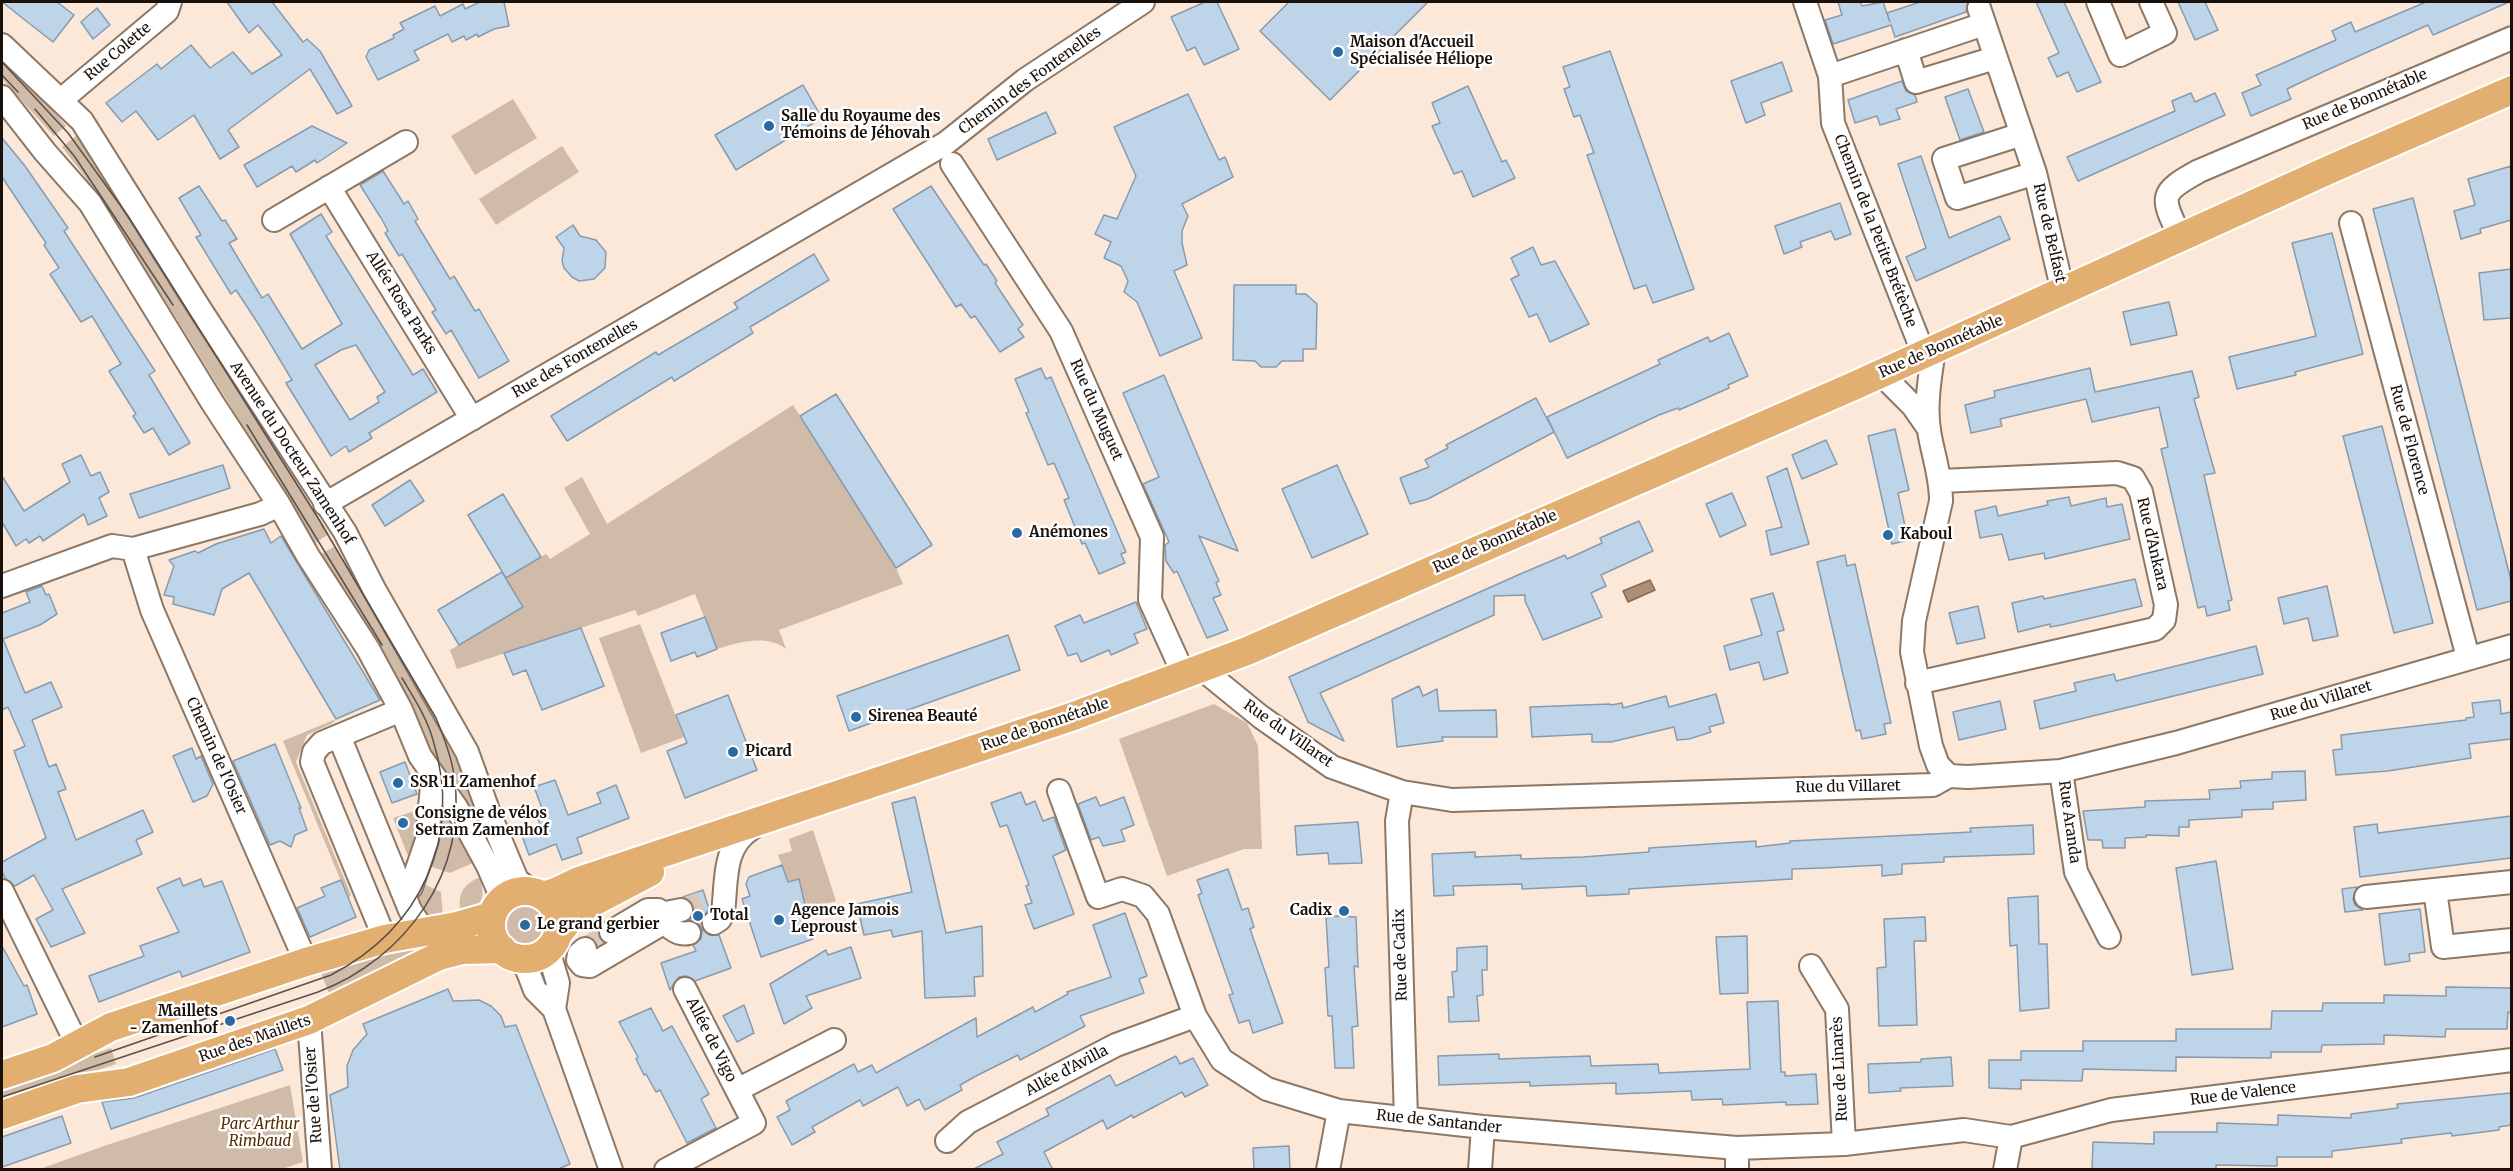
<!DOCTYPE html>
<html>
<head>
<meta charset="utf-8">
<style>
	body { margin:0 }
	#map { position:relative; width:2513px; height:1171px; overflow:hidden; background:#fce8d8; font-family:Merriweather,serif }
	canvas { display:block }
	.frame { position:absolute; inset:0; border:3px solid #1a110a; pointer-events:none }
</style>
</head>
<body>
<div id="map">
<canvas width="2513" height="1171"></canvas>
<div class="frame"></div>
</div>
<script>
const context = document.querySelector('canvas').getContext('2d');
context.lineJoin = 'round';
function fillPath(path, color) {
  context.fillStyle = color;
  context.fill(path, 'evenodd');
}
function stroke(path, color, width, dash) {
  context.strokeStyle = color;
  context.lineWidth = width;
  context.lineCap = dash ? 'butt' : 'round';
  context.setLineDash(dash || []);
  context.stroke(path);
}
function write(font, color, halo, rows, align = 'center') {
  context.font = font + ' Merriweather,serif';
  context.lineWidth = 5;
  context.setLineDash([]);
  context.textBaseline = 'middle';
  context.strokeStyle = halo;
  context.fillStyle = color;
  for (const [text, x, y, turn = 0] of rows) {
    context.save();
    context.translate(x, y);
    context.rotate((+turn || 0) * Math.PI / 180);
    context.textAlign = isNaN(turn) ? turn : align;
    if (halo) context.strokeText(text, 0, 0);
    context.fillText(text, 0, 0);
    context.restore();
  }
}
const green = new Path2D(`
	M2,57L29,83L66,126L54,136L2,79Z
	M513,99L537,138L475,175L451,136Z
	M76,136L113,186L329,534L315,543L168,305L83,174L62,147Z
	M562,146L579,172L496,225L479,199Z
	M793,405L896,568L903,584L779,630L786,649C767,634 739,642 717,649L695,594L638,616L635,610L457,669L450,650L522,607L505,578L546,554L550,559L590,534L564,488L582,477L607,524Z
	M335,546L438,708L497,852L491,855L435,765L393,670L321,554Z
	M640,624L684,737L641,753L599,638Z
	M1214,704L1247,723L1258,746L1262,849H1244L1167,876L1119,739Z
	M336,719L333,723L307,735L296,762L351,895L348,898L283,741Z
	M437,794L475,862L450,873L426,865Z
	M421,809L415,859L408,856L393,818Z
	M813,830L836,901L806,909L799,879L788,882L778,855L792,851L789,839Z
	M480,877C486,900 482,905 461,914C457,895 462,885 480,877Z
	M419,882L441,892L443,918C426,921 422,909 413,896Z
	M505 925a20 20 0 1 1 40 0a20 20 0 1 1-40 0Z
	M450,937L332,1001L318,965Z
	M111,1048L116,1064L2,1102V1085Z
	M290,1085L303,1162L279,1170L40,1169L104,1146Z`);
const water = new Path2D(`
	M1650,580L1655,590L1628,602L1623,591Z`);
const building = new Path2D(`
	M2,2H57L74,15L53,42Z
	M227,2H272L303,42L307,39L320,51L352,106L337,114L310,69L228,130L239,147L220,159L194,115L158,140L136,111L122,122L106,103L157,64L161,69L191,45L210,68L233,52L252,74L282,55L258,25L249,33Z
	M480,2H504L509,26L494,29L478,37L477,34L466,40L464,36L452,42L448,34L414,51L419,60L378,80L366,57L369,50L394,38L393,35L404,29L400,23L435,6L440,16L463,4L465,9Z
	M1205,2H1217L1239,49L1204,65L1195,47L1187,51L1171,17Z
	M1289,2H1428L1330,100L1260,31Z
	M1838,2H1860L1862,6L1883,2L1890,22L1887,13L1920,2H1968L1966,12L1895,37L1891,25L1833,44L1825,20L1842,15Z
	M2036,2H2064L2101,82L2077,92L2068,72L2057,77L2048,58L2059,53Z
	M2178,2H2205L2218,30L2195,40Z
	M2426,2H2509L2433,35L2428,25L2325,71L2287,89L2291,99L2251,116L2242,93L2261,85L2256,75L2336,40L2332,31L2351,22L2355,32Z
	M97,8L110,25L93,39L81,22Z
	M1610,51L1694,289L1653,303L1646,285L1634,289L1587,155L1594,153L1580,115L1574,117L1564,89L1570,87L1563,67Z
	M1782,62L1792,91L1761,103L1765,115L1746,123L1731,81Z
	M1902,81L1906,91L1915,95L1917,102L1896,109L1900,119L1880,125L1877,116L1855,123L1848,100Z
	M803,85L822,118L736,170L715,135Z
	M1468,86L1502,162L1506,160L1515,178L1473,197L1462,171L1454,174L1432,126L1440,123L1432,103Z
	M1968,89L1984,132L1960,140L1945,97Z
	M2191,93L2195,102L2215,93L2225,115L2078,181L2067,157L2175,111L2172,101Z
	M1188,94L1219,160L1225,157L1233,177L1182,204L1188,216L1182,231V243L1187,265L1174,271L1202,338L1160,356L1137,302L1124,292L1128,281L1121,266L1104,258L1111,242L1095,234L1104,215L1117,219L1136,176L1114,127Z
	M1046,112L1056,133L997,160L988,139Z
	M312,126L347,143L317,163L315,160L296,172L292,166L257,187L244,165Z
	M2,138L25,166L68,228L64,231L155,371L149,375L190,443L169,455L153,428L144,433L133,416L136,414L109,371L121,364L92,316L81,322L50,274L59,268L44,245L46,243L2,177Z
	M1921,156L1949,238L2000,216L2010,239L1916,281L1906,257L1926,248L1898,164Z
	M2511,166V220L2480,229L2481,233L2461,239L2454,211L2475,205L2468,179Z
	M383,171L404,204L408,201L418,219L415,221L450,279L454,276L475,311L479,309L509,361L479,378L451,330L446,334L432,312L436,310L402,254L399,256L385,233L388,231L381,218L360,185Z
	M199,186L222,221L225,220L237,239L229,243L262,298L268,294L302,349L342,324L290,234L321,214L332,232L326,236L413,375L423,369L437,392L369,433L372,438L349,452L346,446L331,456L286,383L292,380L259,325L236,290L231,294L196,237L201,235L179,198ZM356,345L385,392L377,397L379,402L350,420L315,365L341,350Z
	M931,186L984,265L986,264L997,281L995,283L1023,325L1018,329L1024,337L1000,352L975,316L971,318L961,304L956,307L893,209Z
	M2413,198L2511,580V601L2477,610L2373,209Z
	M1840,203L1851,234L1835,240L1831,231L1800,242L1802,247L1784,254L1775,226Z
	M573,225L580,236L596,240L606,252L605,268L594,279L579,281L572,277L564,268L562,261L564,248L556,237Z
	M2332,233L2363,354L2295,372L2296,375L2237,389L2229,357L2316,336L2292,243Z
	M1533,247L1541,265L1555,261L1589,324L1550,342L1537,314L1529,317L1511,279L1519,275L1511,258Z
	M814,254L829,280L750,327L753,333L674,381L672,377L567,441L551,416L656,352L658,355L711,324L738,308L734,303Z
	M2511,269V318L2484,320L2479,273Z
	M1234,285H1296V294H1306L1317,304L1316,349H1303V361H1282L1276,367H1261L1255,361L1233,360Z
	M2169,302L2177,335L2131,345L2123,312Z
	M1729,333L1748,376L1728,385L1729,388L1679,410L1678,408L1659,415L1567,458L1547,417L1660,364L1658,360L1708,337L1710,342Z
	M1041,368L1046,379L1051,377L1126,552L1121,554L1125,563L1099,574L1085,543L1082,544L1064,500L1069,498L1054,463L1048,465L1026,413L1029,412L1015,379Z
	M2090,368L2095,392L2192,371L2199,397L2194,399L2215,473L2204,475L2232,600L2228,601L2230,610L2207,616L2205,606L2198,608L2161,449L2168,447L2159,407L2092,422L2086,399L2000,419L2002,426L1971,433L1965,405L1995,397L1994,391Z
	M1164,375L1238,551L1199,536L1219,581L1216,583L1221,595L1213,598L1228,630L1207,638L1177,571L1174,573L1166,561L1165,545L1169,542L1143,484L1159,477L1123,393Z
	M836,394L932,545L896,568L800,416Z
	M1536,398L1554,432L1428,499L1410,504L1400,478L1429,467L1425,460L1448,448L1446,445Z
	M2382,426L2433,623L2394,633L2343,436Z
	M1895,429L1909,490L1898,493L1908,540L1892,544L1868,436Z
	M1826,440L1837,464L1802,479L1792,455Z
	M81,455L91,476L100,472L109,492L99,498L107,516L88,525L84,514L43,541L40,536L29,543L26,539L16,546L2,522V476L24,511L70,482L62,464Z
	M223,465L230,488L139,518L130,494Z
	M1337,465L1368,534L1312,558L1282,489Z
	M1787,468L1809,544L1771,555L1766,531L1782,527L1767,477Z
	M410,480L424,501L385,526L372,505Z
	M1732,493L1746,525L1720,537L1706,504Z
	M503,494L541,557L506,578L468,515Z
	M2069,497L2071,506L2106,498L2107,507L2122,504L2130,539L2045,559L2044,553L2009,560L2002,534L1980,538L1975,511L1996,506L1998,516L2048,505L2047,501Z
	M1639,521L1653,551L1601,575L1606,586L1591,593L1602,617L1543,640L1525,601V595L1494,596V615L1320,693L1344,741L1308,722L1289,677L1518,575L1565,555L1567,559L1602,543L1600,538Z
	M264,529L271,543L281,536L380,700L336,719L249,573L222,589L214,615L173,604L174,597L164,595L174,566L169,560L195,551L198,553L216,544Z
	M1845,555L1847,566L1855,564L1891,723L1884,724L1886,734L1862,739L1860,730L1856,731L1817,562Z
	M502,572L523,607L459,645L438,610Z
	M2135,579L2142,606L2061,625L2050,627V624L2018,632L2012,603L2043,596L2044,599Z
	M42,586L46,595L49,594L57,614L40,625L3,639L25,693L51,682L62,707L32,720L49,767L56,764L66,789L58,792L76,840L143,810L153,832L136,840L142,854L62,889L85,933L51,947L36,919L53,910L34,875L15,886L5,878L2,871V862L46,838L14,751L25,746L8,707L2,710V613L30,602L26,592Z
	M2327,586L2338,636L2313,641L2308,618L2284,624L2278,598Z
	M1773,593L1784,630L1777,632L1788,673L1764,680L1759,662L1730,670L1724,646L1762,635L1751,599Z
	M1136,602L1147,629L1134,634L1138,643L1111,655L1109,650L1081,662L1077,653L1068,656L1055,626L1080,615L1084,623Z
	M1978,606L1985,638L1957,644L1949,613Z
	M705,617L717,649L697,657L695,652L671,661L661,633Z
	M581,628L604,686L542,710L526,670L513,675L504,653Z
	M1008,635L1020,670L849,731L837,696Z
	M2256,646L2263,674L2040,729L2034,701L2076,691L2074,683L2114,674L2116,681Z
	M1419,686L1423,696L1437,689L1439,711L1496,710L1497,737H1442L1443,741L1397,747L1392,699Z
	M1716,694L1724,723L1709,727L1711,732L1689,739L1677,740L1674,727L1611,742H1592V734L1532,737L1530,707L1610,704L1611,705L1622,703L1623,708L1666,696L1669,707Z
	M728,695L757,770L685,798L667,751L687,743L676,715Z
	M2500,700L2501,714L2511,712V739L2469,744L2471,758L2388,771L2336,775L2333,750L2342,749L2341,735L2466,720V718L2474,717L2472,703Z
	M2000,701L2006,729L1959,740L1953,712Z
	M275,744L301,808H299L307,830L295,835L291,847L280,841L270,845L233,761Z
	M192,748L196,759L201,756L213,784L207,796L193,802L173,756Z
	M405,762L417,794L392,803L380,772Z
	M2305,771L2306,800L2273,802V809L2242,810V817L2189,820V827H2179V836L2146,835V837L2125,838V848H2103L2102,840H2088L2083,811L2145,807V801L2210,799L2209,790L2241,788L2240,781L2272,779V772Z
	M555,780L568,815L601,803L597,793L616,785L629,818L577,838L582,853L574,856L562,860L556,844L529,855L521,833L540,826L538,818L545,816L534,787Z
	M1021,792L1026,805L1035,801L1043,821L1054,817L1066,850L1053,856L1074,914L1034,929L1025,905L1032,903L1026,886L1029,885L1007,825L1000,827L991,803Z
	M915,797L946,933L982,926L983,976L974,977L975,996L925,998L922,931L893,937L891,930L864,935L857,904L912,892L892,803Z
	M1096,797L1100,806L1124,797L1134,825L1121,830L1125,841L1103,846L1099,837L1091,840L1078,804Z
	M2511,816V858L2360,877L2354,827L2377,824L2378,833Z
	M1358,822L1362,863L1329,864L1328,853L1297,855L1295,826Z
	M2033,825L2034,854L1944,857V862L1902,864V874L1882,876V865L1823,868L1792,869V879L1629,889V894L1587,896L1586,886L1522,889V884L1453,886L1454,895L1434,896L1432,854L1475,852V857L1521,855V859L1583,857L1649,852V848L1756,841V847L1790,843V841L1933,834L1971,832L1970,828Z
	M2216,861L2233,969L2192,975L2176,868Z
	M782,865L788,882L799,879L813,939L761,957L742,899L750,896L746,884L749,877Z
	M1228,869L1242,910L1248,908L1254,927L1250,929L1283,1023L1253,1033L1249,1020L1239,1023L1229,995L1233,994L1198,895L1202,893L1197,880Z
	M180,878L183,886L201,879L204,887L222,881L250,952L182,977L180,971L99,1002L89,976L144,956L140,946L179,932L157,888Z
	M341,880L356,917L310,937L297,908L325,896L321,888Z
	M2357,887L2353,899L2355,905L2363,910L2345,912L2342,889Z
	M703,890L709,909L702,918L703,930L709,935H719L731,968L695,981L686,976L679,977L670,990L661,963L696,951L693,945L701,939L702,931L700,925L690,920L694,914V907L691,901L683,897Z
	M2038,896L2039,944H2047L2049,1008L2020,1011L2017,945L2010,946L2008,898Z
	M2420,909L2425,952L2409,954L2410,961L2385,965L2379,914Z
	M1125,913L1147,976L1139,979L1144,993L1080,1016L1085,1026L1020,1060L1018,1055L978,1075L960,1085L962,1090L925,1110L919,1099L907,1106L898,1087L863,1106L860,1100L812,1127L815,1132L792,1145L777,1117L790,1110L786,1101L854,1064L858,1072L872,1065L876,1073L976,1018L977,1037L1033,1007L1035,1012L1068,994L1067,992L1111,977L1093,925Z
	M1336,916L1356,917L1358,967L1354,966L1358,1026L1352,1027L1354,1068H1335L1332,1016H1328L1325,968L1329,967L1326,918Z
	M1925,917L1926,941H1914L1917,1025L1879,1026L1877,968L1886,967L1884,919Z
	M1747,936L1748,993L1720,994L1716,937Z
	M2,946L24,986L27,985L37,1014L2,1027Z
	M1487,946V970H1482L1483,995L1477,996L1479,1021L1449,1022L1448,997H1454L1452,972L1457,971V948Z
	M851,947L861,978L806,996L812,1008L784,1024L770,984L826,950L828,955Z
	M2446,987L2511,988V1013L2508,1012L2507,1029H2446L2445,1037L2384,1035V1044L2322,1045L2321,1052H2271V1058L2176,1057V1071L2083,1069L2082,1081L2021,1080V1089L1989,1088V1060H2021V1051H2083V1041H2176V1029H2271L2272,1011H2322L2323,1003H2384V995L2446,996Z
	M448,989L453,1001L479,1000L491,1006L501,1016L505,1027L516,1025L570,1164L556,1170H340L330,1095L348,1087L347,1066L353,1050L367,1034L363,1024Z
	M1778,1001L1781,1072H1785V1076L1816,1074L1818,1104L1786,1105V1102L1723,1105L1722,1099L1692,1100L1691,1091L1616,1094V1083L1530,1086V1082L1439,1085L1438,1056L1499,1054V1059L1590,1056L1591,1066L1658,1064L1659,1073L1750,1069L1747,1002Z
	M744,1005L754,1033L737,1042L723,1016Z
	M651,1008L663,1031L672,1026L709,1094L701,1099L716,1128L687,1143L660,1090L656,1092L646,1074L644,1075L636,1059L638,1057L619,1022Z
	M275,1049L283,1070L111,1129L102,1102L134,1098Z
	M1176,1056L1180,1064L1193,1058L1208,1085L1185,1097L1182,1092L1133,1118L1132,1115L1107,1129L1103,1120L1044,1152L1053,1170H972L1003,1154L997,1142L1049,1115L1046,1109L1110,1075L1116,1086Z
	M1951,1057L1953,1086L1900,1088L1901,1091L1869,1093L1868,1064L1921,1062V1059Z
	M2511,1093V1125L2499,1127V1130L2452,1136L2451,1133L2401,1139L2402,1143L2332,1151V1157H2277V1166L2216,1165V1170H2092L2093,1142L2154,1144V1132H2217V1123L2278,1125V1115L2351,1118V1114L2398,1108L2397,1104Z
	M62,1116L71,1143L2,1167V1137Z
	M1289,1146L1290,1170H1254L1253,1148Z`);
const minorTunnel = new Path2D(`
	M681,910L706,901
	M585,949L611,932`);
const minor = new Path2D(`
	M1805,2L1830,76L1833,123L1924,355
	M2098,2L2120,55L2165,33L2151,2
	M1979,8L2035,173L2063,292
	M2,45L82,121L200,309L345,532L374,589L467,752L489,813L517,880L532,892
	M1906,50L1916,82L1995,58
	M1830,76L1984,24
	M2,97L45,152L90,203L212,402L278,503L308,556L368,649L401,710L420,756L456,807L488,866L498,889L500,902
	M61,100L167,11L170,2
	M2022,134L1944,159L1957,198L2035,173
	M952,164L1061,331L1152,537L1150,600L1184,675
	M329,187L472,419
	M274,220L406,142
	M2351,223L2468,657
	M2181,238C2160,196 2159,193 2199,171L2512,38
	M1934,350C1930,376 1925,404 1929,431C1933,455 1941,476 1941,501L1914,621L1912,652L1931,746L1938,765L1949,776
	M1881,374L1913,406L1929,429
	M325,504L946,143L1025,80L1143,2
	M133,549L152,610L306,962
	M2,586L112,546L133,549L260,514L273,508L278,503
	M1202,669L1261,717L1332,767L1402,792L1452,800L1933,785L1949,776L1968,777L2061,771L2176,743L2512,646
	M1917,683L2155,629L2164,620L2166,605L2141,492L2133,478L2117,473L1941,481
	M339,736L410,910L424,932
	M2061,771L2076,872L2109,937
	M1059,791L1098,897L1122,889L1143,896L1158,914L1195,1016L1222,1060L1267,1089L1339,1111L1483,1127L1737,1148L1844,1144L1964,1130L2011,1137
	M1402,792L1397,821L1406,1119
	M2435,890L2443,947L2512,940
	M2,891L77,1044
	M402,891L411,887L427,840L433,775
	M2366,897L2512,882
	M660,914C666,925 676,936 689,933
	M660,914L681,910
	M714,923L720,919L723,912C727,882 722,847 751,829
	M385,939L312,762L314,752L322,743L401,710
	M550,947L551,960L558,983L554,1009
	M585,949L579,954L578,960L582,965L590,966L658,926L662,916L658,910H648L611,932
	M518,958L527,969L535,990L554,1009L611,1170
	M1811,966L1837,1009L1844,1144
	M309,1020L320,1170
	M737,1090L834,1040
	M947,1141L968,1122L1116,1045L1195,1016
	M1737,1148V1170
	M666,1170L754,1123L685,989
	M1328,1170L1339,1111
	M1480,1170L1483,1127
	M2005,1170L2011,1137L2111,1110L2512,1060`);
const major = new Path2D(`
	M491 925a34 34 0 1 1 68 0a34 34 0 1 1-68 0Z
	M543,896L556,892L579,881L1071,717L1247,651L1856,385L2333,168L2512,90
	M558,934L576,911L650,872
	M2,1075L53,1058L111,1027L306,962L385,939L457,926L492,916
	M2,1115L77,1089L129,1082L309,1020L439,956L462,950L502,949`);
const tram = new Path2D(`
	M2,62L68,133L128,216L318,518L436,718C444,737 451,755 454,775C469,871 406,959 318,992L2,1097
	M2,75L18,92
	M35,109L75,157L173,305
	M247,425L382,645
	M95,1057L331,975C421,928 463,838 433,740C427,718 414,698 402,678`);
const markers = [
	[1338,52,6,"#2a6aa0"],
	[769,126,6,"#2a6aa0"],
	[1017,533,6,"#2a6aa0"],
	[1888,535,6,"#2a6aa0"],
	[856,717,6,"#2a6aa0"],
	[733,752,6,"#2a6aa0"],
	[398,783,6,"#2a6aa0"],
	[403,823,6,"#2a6aa0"],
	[1344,911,6,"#2a6aa0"],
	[698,916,6,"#2a6aa0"],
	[779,920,6,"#2a6aa0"],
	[525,925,6,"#2a6aa0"],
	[230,1021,6,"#2a6aa0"]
];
const poiNames = [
	["Maison d'Accueil",1350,43],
	["Spécialisée Héliope",1350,60],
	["Salle du Royaume des",781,117],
	["Témoins de Jéhovah",781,134],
	["Anémones",1029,533],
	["Kaboul",1900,535],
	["Sirenea Beauté",868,717],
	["Picard",745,752],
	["SSR 11 Zamenhof",410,783],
	["Consigne de vélos",415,814],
	["Setram Zamenhof",415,831],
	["Agence Jamois",791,911],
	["Leproust",791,928],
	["Cadix",1332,911,"right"],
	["Total",710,916],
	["Le grand gerbier",537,925],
	["Maillets",218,1012,"right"],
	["- Zamenhof",218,1029,"right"]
];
const streetNames = [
	["Rue Colette",118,52,-40],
	["Chemin des Fontenelles",1030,81,-36],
	["Rue de Bonnétable",2365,100,-23],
	["Chemin de la Petite Brétèche",1875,231,69],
	["Rue de Belfast",2049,233,77],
	["Allée Rosa Parks",401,303,58],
	["Rue de Bonnétable",1941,347,-24],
	["Rue des Fontenelles",575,359,-30],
	["Rue du Muguet",1096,410,66],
	["Rue de Florence",2409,440,75],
	["Avenue du Docteur Zamenhof",292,453,57],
	["Rue de Bonnétable",1495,542,-24],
	["Rue d'Ankara",2152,544,77],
	["Rue du Villaret",2321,701,-17],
	["Rue de Bonnétable",1045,725,-19],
	["Rue du Villaret",1288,734,35],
	["Chemin de l'Osier",216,756,66],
	["Rue du Villaret",1848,787,-1],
	["Rue Aranda",2069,822,82],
	["Rue de Cadix",1401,955,-92],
	["Rue des Maillets",255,1039,-19],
	["Allée de Vigo",711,1040,63],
	["Rue de Linarès",1840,1069,-93],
	["Allée d'Avilla",1067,1071,-28],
	["Rue de Valence",2243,1094,-7],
	["Rue de l'Osier",314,1095,-94],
	["Rue de Santander",1439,1122,6]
];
const parkNames = [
	["Parc Arthur",260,1125],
	["Rimbaud",260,1142]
];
fillPath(green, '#d0baa8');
fillPath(water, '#ac8f76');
stroke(water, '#806956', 1.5);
fillPath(building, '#bed4e9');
stroke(building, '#879baf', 1.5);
stroke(minorTunnel, '#dac8b9', 22, [22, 11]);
stroke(minor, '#8d7765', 26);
stroke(major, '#fff', 32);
stroke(minor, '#fff', 22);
stroke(major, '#e3af71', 28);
stroke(tram, '#5c5046', 1.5);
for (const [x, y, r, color] of markers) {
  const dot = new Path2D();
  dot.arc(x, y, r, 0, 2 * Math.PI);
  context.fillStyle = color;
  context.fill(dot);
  stroke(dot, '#fff', 2);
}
write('bold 15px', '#1a110a', '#fff', poiNames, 'left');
write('15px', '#1a110a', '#fff', streetNames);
write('italic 15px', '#542c00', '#fff', parkNames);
</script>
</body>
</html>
